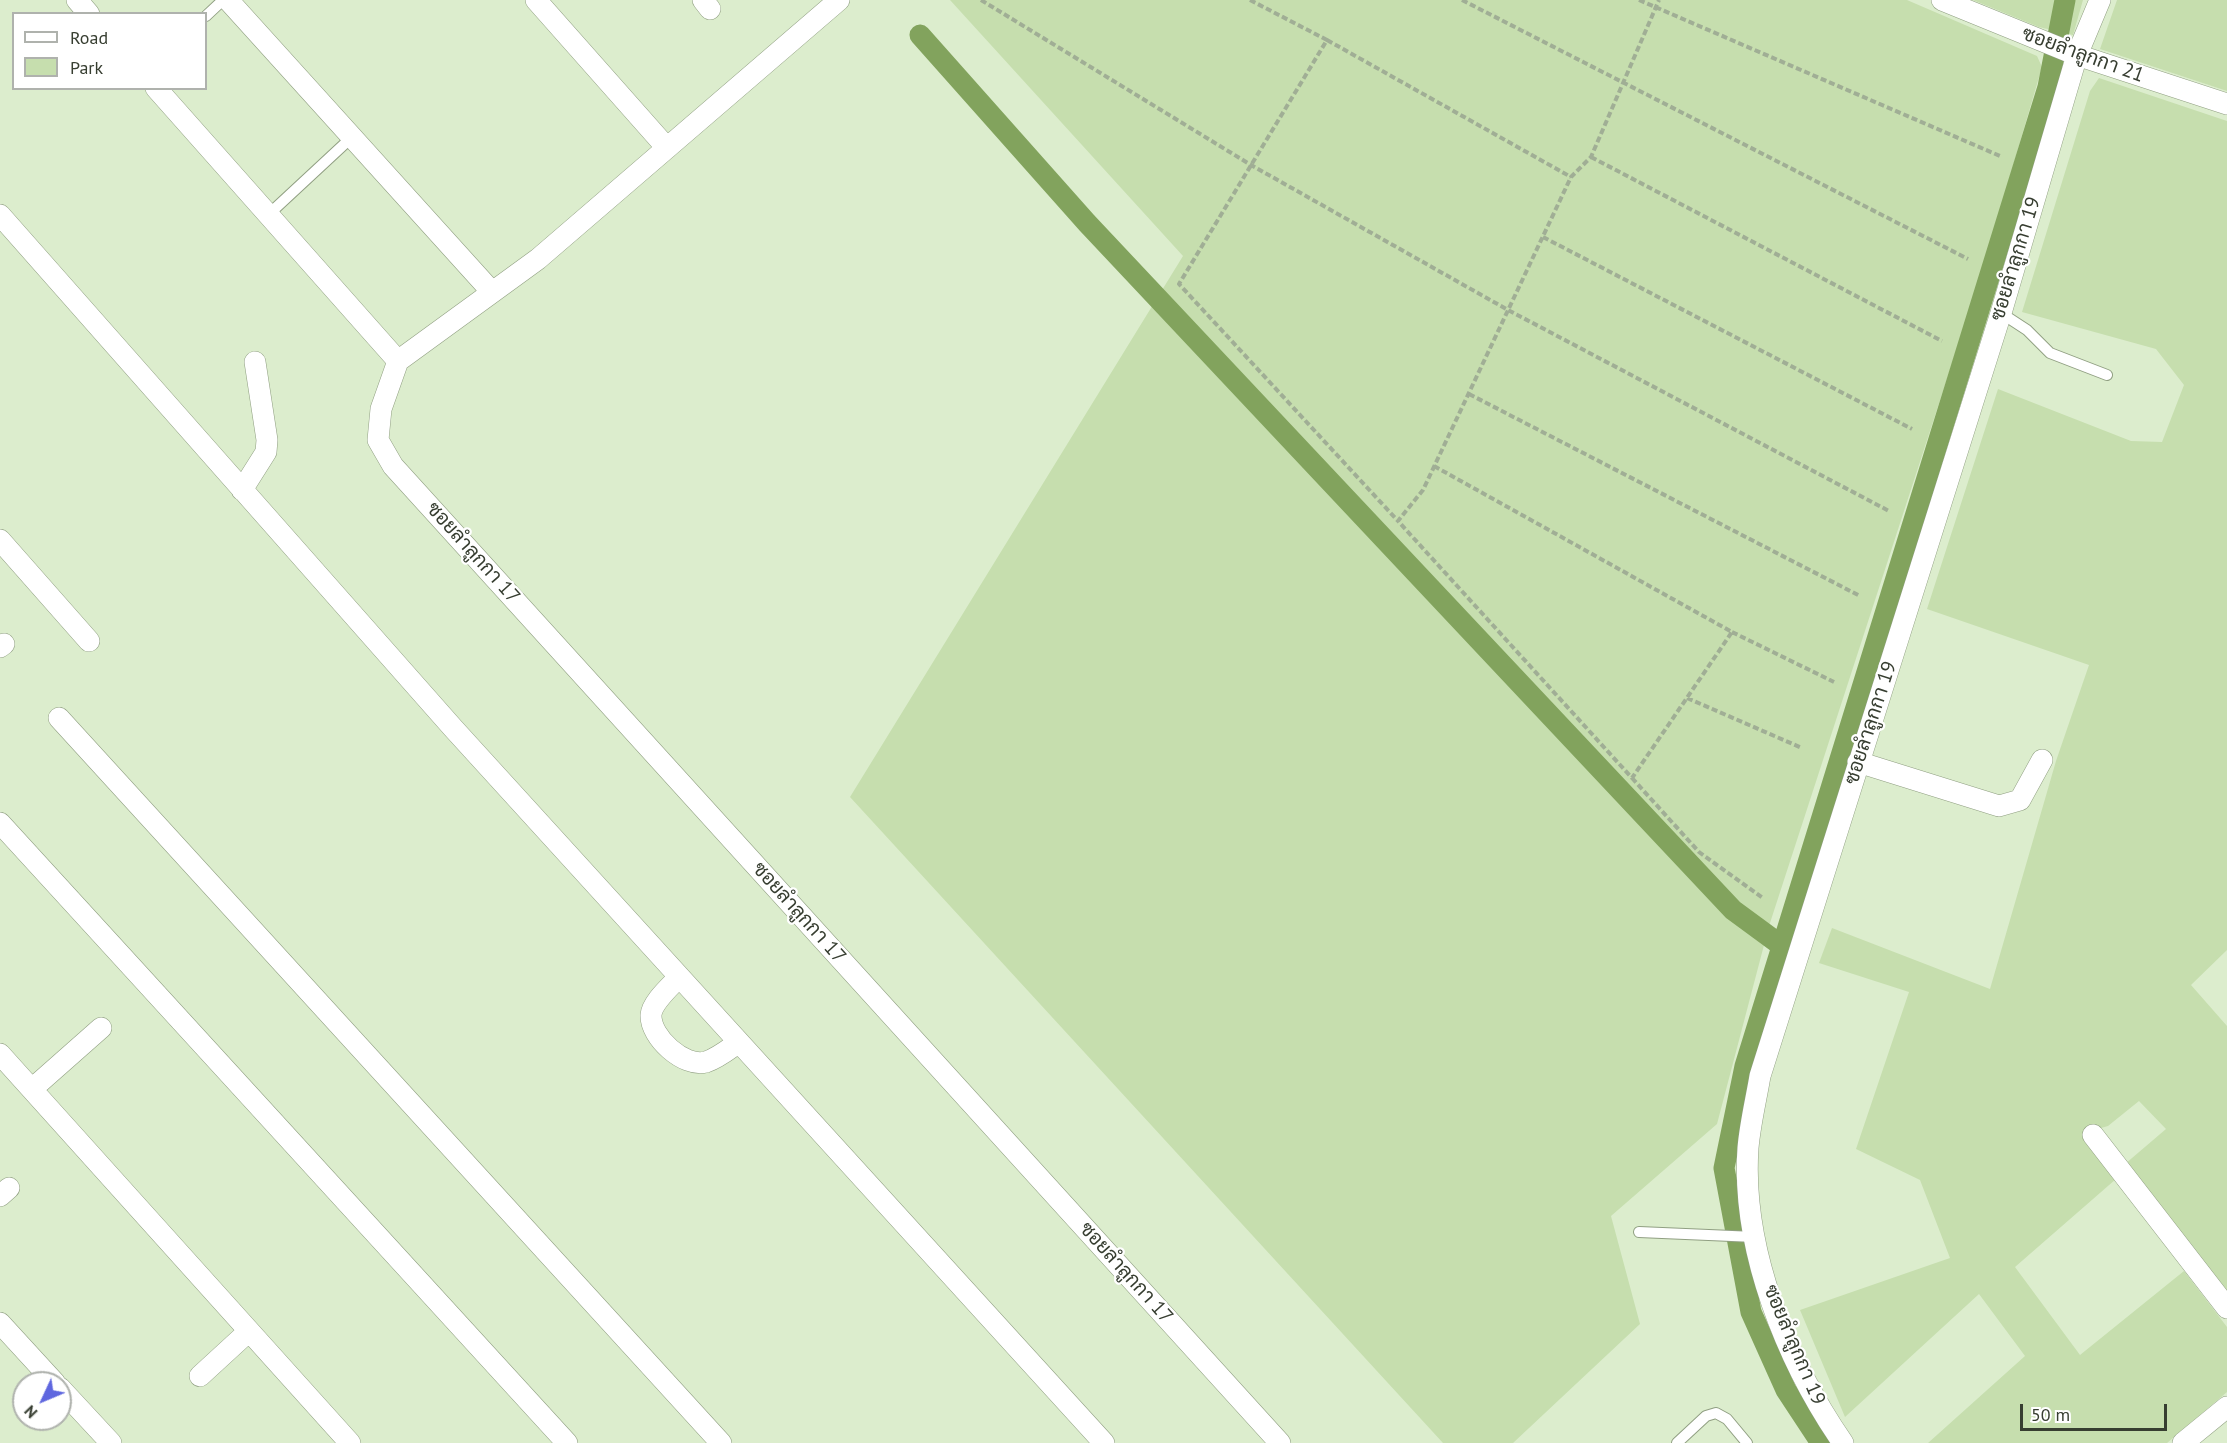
<!DOCTYPE html>
<html>
<head>
<meta charset="utf-8">
<style>
	body { margin:0 }
	#map { position:relative; width:2227px; height:1443px; overflow:hidden; background:#dcedcd; font-family:"PT Sans",sans-serif }
	canvas { display:block }
	.legend { position:absolute; left:12px; top:12px; width:195px; height:78px; box-sizing:border-box; background:#fff; border:2px solid #afb2ad; margin:0; padding:8px 10px; list-style:none; font-size:18px; color:#373e31 }
	.legend li { display:flex; align-items:center; gap:12px; height:30px }
	.legend b { width:30px; border:2px solid #afb2ad }
	.north { position:absolute; left:12px; top:1371px; width:60px; height:60px; box-sizing:border-box; background:#fff; border:2px solid #afb2ad; border-radius:50%; rotate:226deg; font-size:16px; font-weight:700; line-height:24px; text-align:center; color:#373e31 }
	.north::after { content:''; display:block; margin:auto; width:21px; height:27px; background:#5f67df; clip-path:polygon(50% 0,100% 100%,50% 72%,0 100%) }
	.scale { position:absolute; left:2020px; top:1404px; width:147px; height:27px; box-sizing:border-box; border:3px solid #373e31; border-top:0; padding-left:8px; font-size:18px; line-height:21px; white-space:nowrap; color:#373e31; -webkit-text-stroke:4px #fff; paint-order:stroke }
</style>
</head>
<body>
<div id="map">
<canvas width="2227" height="1443"></canvas>
<ul class="legend">
<li><b style="height:8px;background:#fff"></b>Road</li>
<li><b style="height:16px;background:#c6deae"></b>Park</li>
</ul>
<div class="north">N</div>
<div class="scale">50 m</div>
</div>
<script>
const context = document.querySelector('canvas').getContext('2d');
context.lineJoin = 'round';
function fillPath(path, color) {
  context.fillStyle = color;
  context.fill(path, 'evenodd');
}
function stroke(path, color, width, dash) {
  context.strokeStyle = color;
  context.lineWidth = width;
  context.lineCap = dash ? 'butt' : 'round';
  context.setLineDash(dash || []);
  context.stroke(path);
}
function write(font, color, halo, rows, align = 'center') {
  context.font = font + ' "PT Sans",Sarabun,sans-serif';
  context.lineWidth = 4.5;
  context.setLineDash([]);
  context.textBaseline = 'middle';
  context.strokeStyle = halo;
  context.fillStyle = color;
  for (const [text, x, y, turn = 0] of rows) {
    context.save();
    context.translate(x, y);
    context.rotate((+turn || 0) * Math.PI / 180);
    context.textAlign = isNaN(turn) ? turn : align;
    if (halo) context.strokeText(text, 0, 0);
    context.fillText(text, 0, 0);
    context.restore();
  }
}
const green = new Path2D(`
	M950,0H1907L2037,56L2042,67L1984,265L1769,926L1717,1124L1611,1216L1640,1324L1513,1443H1443L850,797L1183,256Z
	M1973,0H2083L2073,35L2039,27Z
	M2117,0H2227V91L2100,49Z
	M2099,78L2227,121V950L2191,985L2227,1026V1296L2125,1164L2166,1129L2139,1101L2108,1126L2094,1130L2116,1179L2015,1267L2080,1355L2184,1271L2227,1327V1392L2167,1443H1928L2025,1356L1979,1294L1845,1417L1800,1310L1950,1258L1920,1180L1856,1149L1909,992L1819,963L1832,928L1990,989L2056,761L2089,665L1927,609L1998,389L2131,441L2162,442L2184,385L2156,349L2022,312L2090,91Z`);
const canal = new Path2D(`
	M920,35L1087,223L1733,910L1782,946
	M1821,1443L1786,1390L1751,1312L1724,1168L1745,1066L2048,87L2065,0`);
const path = new Path2D(`
	M981,0L1251,165L1508,310L1889,511
	M1250,0L1327,40L1179,284L1398,521
	M1462,0L1968,259
	M1639,0L2000,156
	M1327,40L1571,177
	M1591,157L1942,341
	M1543,237L1912,429
	M1469,394L1860,596
	M1434,466L1732,632L1632,778L1398,521L1423,490L1571,177L1591,157L1659,0
	M1732,632L1834,682
	M1687,698L1802,748
	M1632,778L1699,852L1763,898`);
const service = new Path2D(`
	M206,16L223,0
	M268,215L352,137
	M2001,313L2027,330L2050,353L2107,375
	M1639,1232L1755,1237
	M1677,1443L1706,1416L1716,1413L1727,1419L1747,1443`);
const minor = new Path2D(`
	M77,0L89,14
	M228,0L492,292
	M536,0L667,148
	M703,0L710,9
	M1942,0L2077,55L2227,104
	M156,88L398,361
	M0,215L453,728L1104,1443
	M398,361L381,409L378,440L393,466L1280,1443
	M398,361L538,259L839,0
	M242,490L266,452L267,440L255,362
	M0,540L89,641
	M0,647L4,644
	M59,718L721,1443
	M1858,762L1999,806L2020,800L2042,760
	M0,823L567,1443
	M679,977C671,986 652,1002 651,1015C650,1037 684,1068 706,1062C718,1058 729,1049 739,1042
	M0,1054L350,1443
	M32,1089L101,1028
	M2093,1135L2227,1308
	M0,1196L9,1188
	M0,1323L55,1383
	M200,1376L249,1331
	M60,1388L111,1443
	M1843,1443C1787,1362 1741,1249 1748,1148C1750,1124 1756,1100 1760,1076L2001,313L2077,55L2100,0
	M2183,1443L2227,1407`);
const streetNames = [
	["ซอยลำลูกกา 21",2083,55,20],
	["ซอยลำลูกกา 19",2016,259,-73],
	["ซอยลำลูกกา 17",473,553,48],
	["ซอยลำลูกกา 19",1871,723,-72],
	["ซอยลำลูกกา 17",799,913,48],
	["ซอยลำลูกกา 17",1126,1273,48],
	["ซอยลำลูกกา 19",1794,1345,67]
];
fillPath(green, '#c6deae');
stroke(canal, '#82a35d', 21);
stroke(service, '#909f82', 12);
stroke(minor, '#909f82', 22);
stroke(path, '#a0ae95', 4, [6, 3]);
stroke(service, '#fff', 10);
stroke(minor, '#fff', 21);
write('20px', '#373e31', '#fff', streetNames);
</script>
</body>
</html>
